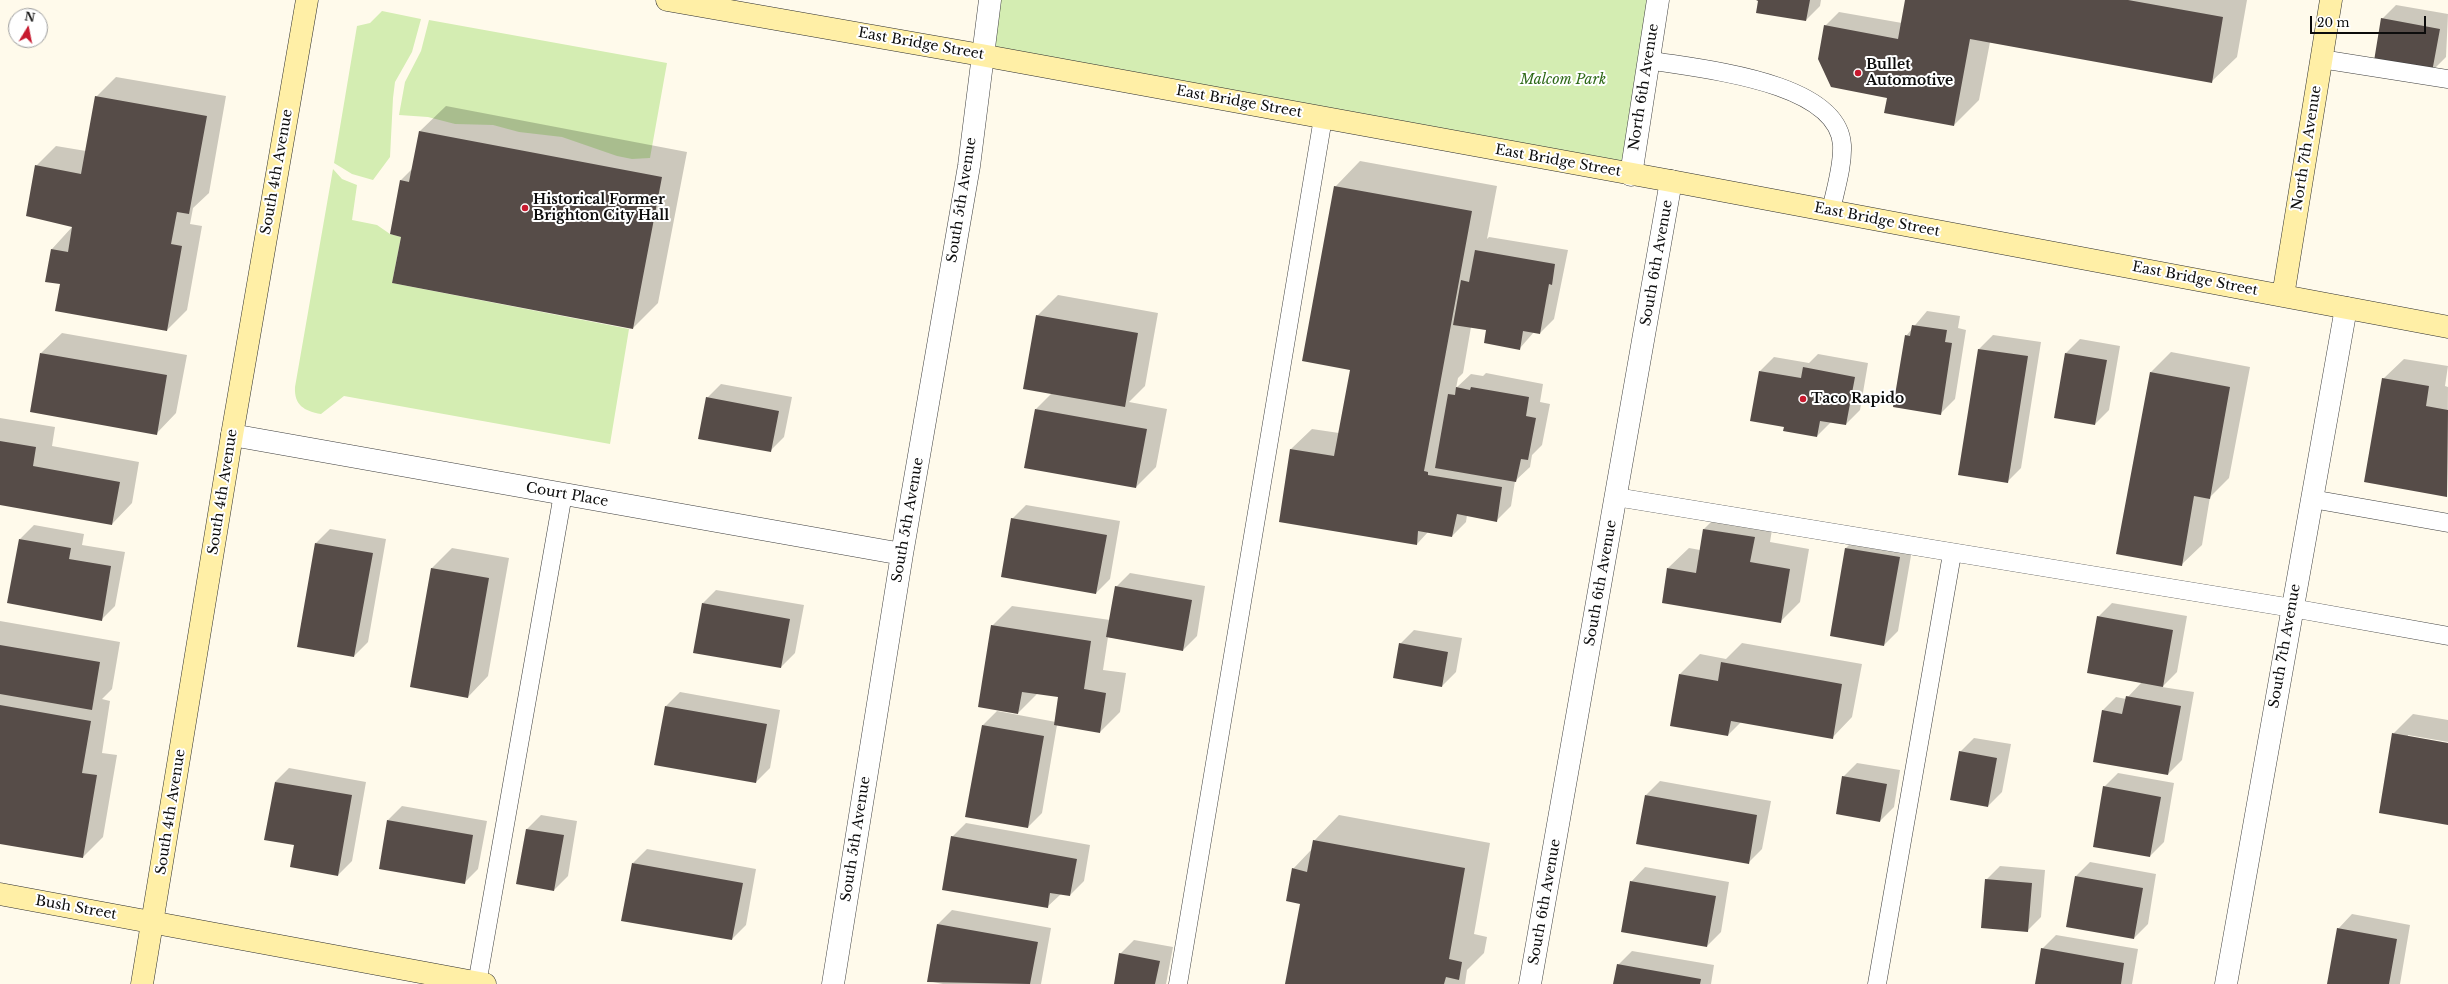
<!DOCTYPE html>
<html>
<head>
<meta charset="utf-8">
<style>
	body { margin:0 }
	#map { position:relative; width:2448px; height:984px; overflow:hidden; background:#fffaeb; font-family:"Libre Baskerville",serif }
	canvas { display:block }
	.north { position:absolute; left:8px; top:8px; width:40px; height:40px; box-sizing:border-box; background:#fff; border:1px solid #9e9e9e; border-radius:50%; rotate:10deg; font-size:11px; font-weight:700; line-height:16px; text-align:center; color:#0c0c0c }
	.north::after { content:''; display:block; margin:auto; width:14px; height:18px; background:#c7192e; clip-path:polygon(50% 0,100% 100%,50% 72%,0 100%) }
	.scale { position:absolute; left:2310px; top:16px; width:116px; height:18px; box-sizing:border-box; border:2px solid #0c0c0c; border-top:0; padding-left:5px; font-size:12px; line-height:14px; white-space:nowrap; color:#0c0c0c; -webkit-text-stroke:3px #fff; paint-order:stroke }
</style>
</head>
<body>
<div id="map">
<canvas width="2448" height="984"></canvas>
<div class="north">N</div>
<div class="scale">20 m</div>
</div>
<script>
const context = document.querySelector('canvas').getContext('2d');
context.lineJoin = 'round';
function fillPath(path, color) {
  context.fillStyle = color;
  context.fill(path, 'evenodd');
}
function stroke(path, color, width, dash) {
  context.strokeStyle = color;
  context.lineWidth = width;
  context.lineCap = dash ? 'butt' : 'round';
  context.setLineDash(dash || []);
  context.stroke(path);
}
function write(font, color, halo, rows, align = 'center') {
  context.font = font + ' "Libre Baskerville",serif';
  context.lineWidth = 4;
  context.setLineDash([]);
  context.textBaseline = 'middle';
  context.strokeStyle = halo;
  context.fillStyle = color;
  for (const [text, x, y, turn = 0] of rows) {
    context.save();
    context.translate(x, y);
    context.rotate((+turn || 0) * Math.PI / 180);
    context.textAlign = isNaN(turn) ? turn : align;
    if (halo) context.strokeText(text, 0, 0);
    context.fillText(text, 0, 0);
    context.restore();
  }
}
const green = new Path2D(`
	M990,0H1658L1631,175L981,55Z
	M382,11L421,19L412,52L395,82L393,98L390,157L373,180L352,174L334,163L357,26L370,23Z
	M429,20L667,63L650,158L632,159L617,156L562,137L519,132L493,125L455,124L428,117L399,115L405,82L421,51Z
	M333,169L342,179L357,185L352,220L377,225L390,234L401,237L392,283L629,329L610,444L344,396L321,414C304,411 294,405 295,387Z`);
const shadow = new Path2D(`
	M1757,0H1821L1820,6L1806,20Z
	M1906,0H2247L2237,57L2211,82L1990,42L1979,100L1954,125L1888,97L1825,26L1839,12L1902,23Z
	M2396,5L2448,14L2446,57L2432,71L2382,19Z
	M116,77L226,96L209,193L193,208L190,224L202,226L187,310L167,330L61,284L52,249L73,226L36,166L56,146L86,151L96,97Z
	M446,106L687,152L658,303L633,328L402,236L401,180L413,168L420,131Z
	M1360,161L1497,186L1487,239L1489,237L1568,250L1554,319L1540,333L1534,332L1520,348L1487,330L1471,327L1463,373L1458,378L1456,388L1471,374L1483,376L1486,373L1543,384L1540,402L1550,404L1542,445L1532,455L1530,467L1515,481L1511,506L1497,520L1467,515L1466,522L1452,536L1428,532L1417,544L1280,521L1291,449L1312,429L1339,433L1351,369L1335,187Z
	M1058,295L1158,313L1145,386L1129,402L1167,409L1156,467L1136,487L1036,409L1052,393L1037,316Z
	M1927,311L1960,316L1958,328L1966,330L1955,399L1941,413L1906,336Z
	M62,333L187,355L176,413L156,434L41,353Z
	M1993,335L2041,342L2021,468L2007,482L1979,349Z
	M2080,339L2120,346L2109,410L2095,424L2066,353Z
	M2171,352L2250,367L2229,478L2210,497L2202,545L2181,565L2151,372Z
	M1818,354L1868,363L1860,410L1846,424L1831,422L1817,436L1785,427L1760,371L1774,357L1809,363Z
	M2404,359L2448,366L2445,386L2448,387L2447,496L2365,481L2383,379Z
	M721,384L792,397L784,437L770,451L707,398Z
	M0,418L55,427L52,446L139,462L132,503L112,524L0,504Z
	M1026,505L1120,521L1110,579L1096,593L1012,519Z
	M1724,509L1774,517L1770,542L1809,549L1800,602L1780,622L1668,568L1689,548L1700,550L1704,529Z
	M34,525L84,534L82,545L125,552L115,606L101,620L20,539Z
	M330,529L386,539L368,642L354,656L316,543Z
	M1860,534L1913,544L1898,631L1884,645L1846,548Z
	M452,548L509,558L488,676L468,697L432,568Z
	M1130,573L1205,586L1197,636L1183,650L1108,637L1103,670L1126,673L1120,712L1100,732L1057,725L1042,813L1028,827L983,725L997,711L1056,722L1060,696L1038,693L1018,713L992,626L1012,606L1110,620L1116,587Z
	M716,590L804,605L795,653L781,667L702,604Z
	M2112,603L2187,616L2177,672L2162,687L2194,692L2182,760L2168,774L2102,711L2116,697L2126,699L2142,682L2098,617Z
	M0,621L120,642L112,689L102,699L110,701L102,753L117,755L103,837L83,857L0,843Z
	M1414,630L1462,638L1456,672L1442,686L1400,644Z
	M1742,643L1862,664L1852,717L1832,738L1741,722L1728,735L1680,674L1700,654L1726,659Z
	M680,692L780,710L770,768L756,782L666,706Z
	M2413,714L2448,720V742L2408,735V737L2448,744V824L2393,734Z
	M1974,738L2011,744L2002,792L1988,806L1960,752Z
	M1857,763L1900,770L1894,807L1880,821L1843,777Z
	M289,768L366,782L352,861L338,875L295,844L275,782Z
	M2118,773L2174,783L2164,842L2150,856L2104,787Z
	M1660,781L1771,801L1762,849L1748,863L1646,795Z
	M402,806L487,821L478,869L464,883L388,820Z
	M541,815L577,821L568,876L554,890L517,883L527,829Z
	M1339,815L1490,843L1474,934L1487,937L1484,953L1467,970L1465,984H1286L1301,903L1293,869L1312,849L1314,841Z
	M966,823L1090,845L1084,881L1070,895L1061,894L1047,907L952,837Z
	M647,849L756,869L746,925L732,939L633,863Z
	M2090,862L2156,874L2148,924L2134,938L2076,876Z
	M2000,866L2045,870L2041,917L2027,931L1986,880Z
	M1645,867L1729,882L1721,932L1707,946L1631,882Z
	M952,910L1051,928L1041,984H943L928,981L938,924Z
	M2352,914L2410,925L2400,984H2328L2338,929Z
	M2056,935L2138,949L2132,984H2036L2042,949Z
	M1134,940L1173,947L1166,984H1115L1120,954Z
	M1632,951L1714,965L1711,984H1614L1618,965Z`);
const building = new Path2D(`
	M1810,0L1806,21L1756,13L1758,1L1756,0Z
	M1905,0H2128L2223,17L2212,83L1970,39L1954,126L1884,113L1887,98L1831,87L1818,59L1824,25L1898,39Z
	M2381,18L2440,29L2432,72L2374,61Z
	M95,96L207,116L189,214L177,212L171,244L182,246L167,331L55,311L60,284L45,282L51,249L68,252L72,227L26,216L35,165L81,174Z
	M419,131L662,177L633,329L392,283L401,237L390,234L400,180L409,182Z
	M1334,186L1472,211L1424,471L1428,472V475L1502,487L1497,522L1457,514L1452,537L1418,531L1417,545L1279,522L1290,449L1334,456L1350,370L1302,361Z
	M1475,250L1555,264L1552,285L1549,284L1540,334L1523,331L1520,350L1484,343L1486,330L1453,325L1461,280L1469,282Z
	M1036,315L1138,333L1125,407L1023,389Z
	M1912,325L1947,330L1945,342L1952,343L1941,415L1893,407L1905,335L1910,336Z
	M1978,349L2028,356L2008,483L1958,475Z
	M40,353L167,375L157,435L30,412Z
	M2065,353L2107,360L2095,425L2054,418Z
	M1803,367L1855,377L1846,425L1820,421L1817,437L1783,431L1784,427L1750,421L1759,371L1801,378Z
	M2150,372L2230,387L2210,499L2194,496L2182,566L2116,554Z
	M2382,378L2429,386L2426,406L2448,410L2447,497L2364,482Z
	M1456,387L1470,390L1471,387L1529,397L1526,416L1536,418L1528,460L1521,459L1516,482L1435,468L1448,394L1455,395Z
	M706,397L779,411L771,452L698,439Z
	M1035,409L1147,429L1136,488L1024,468Z
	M0,441L36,447L33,466L120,482L112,525L0,505Z
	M1011,518L1107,535L1096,594L1001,577Z
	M1703,529L1755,537L1750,562L1790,569L1781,623L1662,603L1667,568L1696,573Z
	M19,539L71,548L69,559L111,566L102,621L7,603Z
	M315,543L373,553L354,657L297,647Z
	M1845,548L1900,557L1884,646L1830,636Z
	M431,568L489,578L468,698L410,687Z
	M1115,586L1192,600L1183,651L1106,637Z
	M702,603L790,619L781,668L693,653Z
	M2097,616L2173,630L2163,687L2087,673Z
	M991,625L1091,641L1084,689L1106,693L1100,733L1054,725L1058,697L1022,692L1018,714L978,707Z
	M1399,643L1448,652L1442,687L1393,678Z
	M0,645L100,662L92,710L0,694Z
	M1721,662L1842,684L1833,739L1731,721L1728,736L1670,726L1679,674L1718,681Z
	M2126,696L2181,706L2168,775L2093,762L2102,710L2122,714Z
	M0,705L91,721L82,773L97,775L83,858L0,844Z
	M665,706L767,724L756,783L654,765Z
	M982,725L1044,736L1028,828L965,817Z
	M2392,733L2448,743V825L2379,813Z
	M1959,751L1997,758L1988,807L1950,800Z
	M1842,776L1887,784L1880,822L1836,814Z
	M275,782L352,795L338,876L290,867L294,845L264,840Z
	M2103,786L2161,797L2150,857L2093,847Z
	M1645,795L1757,815L1749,864L1636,844Z
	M387,820L473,835L465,884L379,869Z
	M526,829L564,835L554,891L516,884Z
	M951,836L1077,859L1070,896L1050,893L1048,908L942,890Z
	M1313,840L1465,868L1449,959L1462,962L1459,980L1446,977L1444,984H1285L1300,904L1286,901L1292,868L1307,872Z
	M632,863L743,883L732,940L621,921Z
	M2075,876L2143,888L2134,939L2066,927Z
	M1985,879L2032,883L2028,932L1981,928Z
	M1630,881L1716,896L1707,947L1621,932Z
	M937,924L1038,942L1030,984L927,982Z
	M2337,928L2397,939L2389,984H2327Z
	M2041,948L2124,963L2121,984H2035Z
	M1119,953L1160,961L1155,984H1114Z
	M1617,964L1701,979L1700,984H1613Z`);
const lane = new Path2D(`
	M2321,59L2448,79
	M1648,60C1697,69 1838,80 1842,145C1843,167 1835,190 1831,211
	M1616,497L2292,608L2448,636
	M2312,499L2448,523
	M477,984L563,494
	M1178,984L1323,118
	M1877,984L1952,554`);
const street = new Path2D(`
	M1631,175L1658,0
	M232,435L902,554
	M833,984L902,554L969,166L990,0
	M1530,984L1671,181
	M2226,984L2346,308`);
const secondary = new Path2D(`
	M667,0L981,55L1671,181L2448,327
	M2283,296L2331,0
	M0,894L485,984
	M142,984L232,435L307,0`);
const markers = [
	[1858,73,4,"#c7192e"],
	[525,208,4,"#c7192e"],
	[1803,399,4,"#c7192e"]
];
const streetNames = [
	["East Bridge Street",921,44,10],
	["North 6th Avenue",1644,87,-81],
	["East Bridge Street",1239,102,10],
	["North 7th Avenue",2307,148,-81],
	["East Bridge Street",1558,161,10],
	["South 4th Avenue",277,172,-80],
	["South 5th Avenue",962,200,-81],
	["East Bridge Street",1877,220,11],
	["South 6th Avenue",1657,263,-80],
	["East Bridge Street",2195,279,11],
	["South 4th Avenue",223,492,-81],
	["Court Place",567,495,10],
	["South 5th Avenue",908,520,-80],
	["South 6th Avenue",1601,583,-80],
	["South 7th Avenue",2285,646,-80],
	["South 4th Avenue",171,812,-81],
	["South 5th Avenue",856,839,-81],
	["South 6th Avenue",1545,902,-80],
	["Bush Street",76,908,10]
];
const poiNames = [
	["Bullet",1866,65],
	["Automotive",1866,81],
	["Historical Former",533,200],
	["Brighton City Hall",533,216],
	["Taco Rapido",1811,399]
];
const parkNames = [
	["Malcom Park",1563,80]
];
fillPath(green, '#d4edb2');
fillPath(shadow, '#0003');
fillPath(building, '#564c48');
stroke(lane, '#3f3f3f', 19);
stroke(street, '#3f3f3f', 23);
stroke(secondary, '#2e2e2e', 23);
stroke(lane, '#fff', 18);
stroke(street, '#fff', 22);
stroke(secondary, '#ffefa6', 22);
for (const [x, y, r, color] of markers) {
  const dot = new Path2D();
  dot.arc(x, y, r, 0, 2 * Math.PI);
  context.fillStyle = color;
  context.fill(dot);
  stroke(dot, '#fff', 1.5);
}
write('14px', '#0c0c0c', '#fff', streetNames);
write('bold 14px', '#0c0c0c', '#fff', poiNames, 'left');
write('italic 14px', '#2e6918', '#fff', parkNames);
</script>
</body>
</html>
